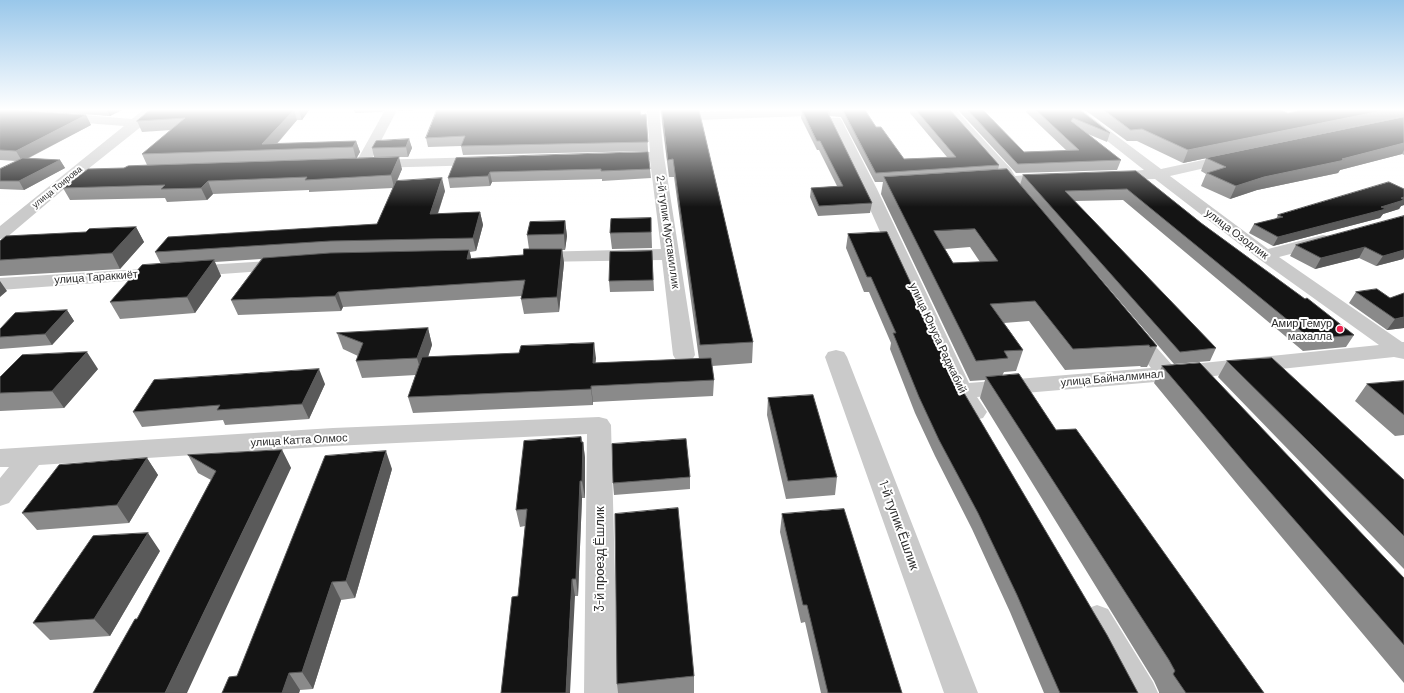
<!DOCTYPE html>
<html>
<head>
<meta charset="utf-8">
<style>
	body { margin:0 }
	canvas { display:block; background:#fff }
</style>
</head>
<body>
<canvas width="1404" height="693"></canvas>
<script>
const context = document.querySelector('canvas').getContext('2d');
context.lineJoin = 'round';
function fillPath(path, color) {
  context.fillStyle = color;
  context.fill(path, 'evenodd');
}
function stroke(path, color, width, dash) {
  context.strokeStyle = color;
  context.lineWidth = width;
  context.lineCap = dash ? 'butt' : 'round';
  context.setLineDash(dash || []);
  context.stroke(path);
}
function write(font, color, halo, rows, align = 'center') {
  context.font = font + ' Barlow,sans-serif';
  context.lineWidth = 4;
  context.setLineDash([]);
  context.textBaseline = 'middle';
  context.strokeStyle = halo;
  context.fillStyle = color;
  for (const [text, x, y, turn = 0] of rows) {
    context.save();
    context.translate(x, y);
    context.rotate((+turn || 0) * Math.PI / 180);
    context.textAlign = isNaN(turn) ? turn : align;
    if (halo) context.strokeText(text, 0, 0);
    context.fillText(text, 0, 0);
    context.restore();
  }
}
const street = new Path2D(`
	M143,110H157L142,126L88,169L116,170L118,173L116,176L77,178L6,238L0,239V226L124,126L60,121L55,120L54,117L55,114L60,113L132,119Z
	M385,110H397L371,160L483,157L488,158L490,161L488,164L483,165L372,168L357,167L355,164Z
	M647,110H659L664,156L695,355L692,360L684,362L676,360L673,355L662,260L536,262L530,261L527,257L530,253L536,252L661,249L650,160H615L613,157L615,154L650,152Z
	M751,110H864L862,113L858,114L671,121L666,120L665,117L666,114L671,113Z
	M943,110H956L1011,169L1015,176L1051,173L1056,175L1059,178L1056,181L1019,185L1022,191L1019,194L1014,196L1009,194L1004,186L988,187L983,185L980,182L983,179L1000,177L999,173Z
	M1068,110H1082L1161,169L1231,154L1236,155L1238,158L1236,161L1170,176L1268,249L1323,235L1329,236L1332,240L1329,244L1279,257L1402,342H1404V359L1394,357L1167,381L977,397L987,412L983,418L975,420L967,418L951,391L861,189L828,121L830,118H840L842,121L877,189L969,383L1151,368L1124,334L1127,330L1134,328L1141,330L1173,366L1379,345L1259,259L1155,179L1112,180L1107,179L1105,176L1107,173L1144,170Z
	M285,260L291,261L294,265L291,269L0,290V278Z
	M836,350L844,352L847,357L978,693H944L825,357L828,352Z
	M599,417L607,419L611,425L618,693H584L587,434L333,446L39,465L9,503L0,506V478L9,467H0V449L333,428Z
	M1097,605L1108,609L1153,682L1158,693H1123L1082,619L1086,609Z`);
const wall = new Path2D(`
	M0,110L86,115L91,125L29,158L60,160L65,168L24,190L0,189V169L16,161L0,160Z
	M19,110H122L110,116Z
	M150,110H309L302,120H297L277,144L356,141L360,152L356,159L402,169L397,181L445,191L438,214L480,212L483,225L476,251L470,252L471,258L523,255L529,249L527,235L565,221L567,236L565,250H562L564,263L559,312L524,314L521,299L522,296L343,307L341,311L238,315L231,300L261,259L215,262L221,276L195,313L120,319L110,302L161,264L155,252L377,224L393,188L309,192V190L213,194L207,200L167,202L165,198L70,200L63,188L124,168L147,165L142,154L171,130L142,132L137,121Z
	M354,110H384L382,112L355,113Z
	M398,110H419L398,111Z
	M661,110H699L753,342L752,363L712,366L714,380L713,396L593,402V405L413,413L408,397L416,375L362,378L356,361L358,356L343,349L337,333L428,328L432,345L428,357L596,358L595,363L699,359L674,177H669L662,123Z
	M802,110H865L876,127L904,159L947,157L910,113V110H950L999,165L998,170L1020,185L1023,175L1136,171L1201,223L1354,335L1346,347L1303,351L1123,200L1074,201L1216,348L1210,361L1174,364L1049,219L1157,346L1147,367H1141L1140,366L1065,370L1029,321L1004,323L1023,350L1016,371L1004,372L1002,376L1056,430L1264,693H1159V692L1154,681L980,398L985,380L970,381L881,194L883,182H875L841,117L830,116V117L872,203L870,213L818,216L810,197L811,188L837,186L819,150H817L801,118ZM970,247L980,262L953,263L945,249Z
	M960,110H968L1024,152L1067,151L1026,112L1027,110H1080L1110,133L1107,142L1088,134L1121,160L1117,170L1016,173L959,111Z
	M1085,110H1280L1288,113L1404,110V117L1183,163L1137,141H1127Z
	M646,114L648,151L463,155L461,146L428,147L426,138Z
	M1404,117V155L1402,154L1340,170L1338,173L1257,190L1230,199L1201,186L1206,174L1201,171L1206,158Z
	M409,139L412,148L408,157H374L372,148Z
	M456,158L650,169L651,178L602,181V179L492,182L490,186L450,188L448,178Z
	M1404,189V205L1401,206L1399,209L1383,214L1380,218L1273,246L1249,233L1254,224L1276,219L1278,215Z
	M1404,216V257L1403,259L1376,266L1359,258L1315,269L1290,256L1296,245Z
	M651,218L652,248L612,249L610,233Z
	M136,227L144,242L120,269L0,276V260L86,232Z
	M848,234L954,376L1138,693H1044L1010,612L972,529L935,456L915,413L890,349L891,343L869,292H864L846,248Z
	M652,251L654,291L610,292L609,281Z
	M1377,289L1404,328L1387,330L1349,303L1356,292Z
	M67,310L74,321L52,345L0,349V329Z
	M1227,361L1404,480V569L1218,377Z
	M1162,366L1404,578V683L1238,485L1154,383Z
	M98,369L64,408L0,411V377Z
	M1404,381V435L1395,436L1355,401L1367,384Z
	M325,384L309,419L225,425L223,420L142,427L133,412Z
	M768,398L837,477L835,495L786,499L767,415Z
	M581,437L582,442H583L585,458V498H582L578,596H518L525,526L520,527L516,510Z
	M282,450L291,468L137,619L211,480L198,473L188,455Z
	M147,458L158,475L129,523L37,530L22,513Z
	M392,469L355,598L341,600L313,689L300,690L299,693H222L237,676Z
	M690,477V489L614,495L613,483Z
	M782,514L902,693H821L805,622L801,623L780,532Z
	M160,551L110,636L50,640L33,623Z
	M694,676V693H618L617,684Z`);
const shadedWall = new Path2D(`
	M107,110H122L110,116Z
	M294,110L297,120L271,150L262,144Z
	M299,110H309L302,120Z
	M830,110H831L830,116L827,122L828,113Z
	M1386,110H1404V116L1183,163L1188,150Z
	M86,115L91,125L22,161L16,151Z
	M409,139L412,148L408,157L406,147Z
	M356,141L360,152L356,159L353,147Z
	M1404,143V150L1402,154L1340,170L1338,173L1257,190L1230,199L1236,186L1264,177L1342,159Z
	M399,157L402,169L394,187L391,175Z
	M60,160L65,168L24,190L19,181Z
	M490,172L492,182L490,186L488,176Z
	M442,178L445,191L433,227L430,214Z
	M208,181L213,194L207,200L201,188Z
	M1404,197V205L1401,206L1399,209L1383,214L1380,218L1273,246L1278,237L1381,207L1401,198Z
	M480,212L483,225L476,251L473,238Z
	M565,221L567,236L565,250L564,234Z
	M136,227L144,242L120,269L112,253Z
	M1365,247L1359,258L1315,269L1321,258Z
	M562,249L564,263L559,312L557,297Z
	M469,250L473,265L467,259Z
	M1404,250V257L1403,259L1376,266L1383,256Z
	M214,260L221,276L195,313L187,297Z
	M0,281L7,291L0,297Z
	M338,292L343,307L341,311L335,296Z
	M67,310L74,321L52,345L45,334Z
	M1404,317V328L1387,330L1395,319Z
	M428,328L432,345L422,375L417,358Z
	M594,343L596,358L594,379L593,363Z
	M87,352L98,369L64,408L52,391Z
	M319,369L325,384L309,419L302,404Z
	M591,386L593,402V405L591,389Z
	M581,437L583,449V442L585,458V498L582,481Z
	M282,450L291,468L187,693H165Z
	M386,451L392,469L355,598L346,581Z
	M147,458L158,475L129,523L117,505Z
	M580,481L582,498L578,596L576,579Z
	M148,533L160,551L110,636L94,619Z
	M572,579L575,596L570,693H566Z
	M332,582L341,600L313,689L302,672Z
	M289,673L300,690L299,693H282Z`);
const building = new Path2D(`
	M0,110H14L86,115L16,151L0,150Z
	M150,110H294L262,144L356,141L353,147L142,154L185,118L137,121Z
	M437,110H640L641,115L646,114L648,142L461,146L465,136L426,138Z
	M662,110H699L753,342L700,345L673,159L668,160Z
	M802,110H830L828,113L872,203L819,206L811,188L843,186L820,141H817Z
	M843,110H865L876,127H881L904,159L956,157L916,110H950L999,165L876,173Z
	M968,110H983L1024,152L1079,150L1036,110H1080L1110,133L1073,118L1071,121L1121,160L1018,164Z
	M1104,110H1280L1288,113L1303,110H1386L1188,150L1142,129L1131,130Z
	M1404,117V143L1342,159L1345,160L1264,177L1236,186L1207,173L1226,167L1206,158Z
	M409,139L406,147L372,148L376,141Z
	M648,152L650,169L601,171V169L490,172L488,176L448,178L456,158Z
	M399,157L391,175L305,180L307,177L208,181L201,188L161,189L165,185L63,188L88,169L124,168L128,166Z
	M23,158L60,160L19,181H0V169Z
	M1007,169L1157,346L1150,347L1149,345L1073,349L1035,301L990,304L1023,350L1004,351L1008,358L976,361L884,177ZM975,229L998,261L953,263L934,231Z
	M1136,171L1201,223L1305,299L1307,298L1354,335L1311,339L1127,189L1065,191L1216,348L1180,352L1023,175Z
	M442,178L430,214L480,212L473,238L330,241L155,252L168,237L377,224L396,181Z
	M1389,182L1404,189V197L1401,198L1404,200L1381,207L1386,209L1278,237L1254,224L1283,217L1278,215Z
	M1404,216V250L1383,256L1365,247L1321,258L1296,245Z
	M651,218V232L610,233L611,219Z
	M565,221L564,234L527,235L530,222Z
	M136,227L112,253L0,260V241L6,236L86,232L89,229Z
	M887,232L954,376L1107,635L1138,693H1060L1017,595L978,513L939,440L919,397L893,333H896L871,277H867L848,234Z
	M524,249H562L557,297L521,299L525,280L338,292L335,296L231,300L263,258L330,253L469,250L467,259L523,255Z
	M652,251L653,280L609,281L610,252Z
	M214,260L187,297L110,302L142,265Z
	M1377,289L1390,298L1404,293V317L1395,319L1356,292Z
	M67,310L45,334L0,337V329L15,313Z
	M428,328L417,358L356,361L363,343L337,333Z
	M594,343L593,363L711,358L714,380L591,386V389L408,397L422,357L519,353L521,346Z
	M87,352L52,391L0,393V377L22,355Z
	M1272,358L1404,480V536L1227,361Z
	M1200,363L1404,578V645L1249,468L1162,366Z
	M319,369L302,404L217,410L220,405L133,412L154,380Z
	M1019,374L1056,430L1076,429L1264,693H1186L1173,674L1175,671L1169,660L986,377Z
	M1404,381V415L1367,384Z
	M813,395L837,477L788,481L768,398Z
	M581,437V442H583L582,481H580L576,579H572L566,693H501L512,597L518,596L527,509L516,510L524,441Z
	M686,439L690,477L613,483L612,444Z
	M282,450L165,693H93L135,619H137L216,471L188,455Z
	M386,451L346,581L332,582L302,672L289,673L282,693H222L229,677L237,676L325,456Z
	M147,458L117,505L22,513L59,465Z
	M678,508L694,676L617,684L615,514Z
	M844,509L902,693H828L807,605H803L782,514Z
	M148,533L94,619L33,623L93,536Z`);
const markers = [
	[1340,329,4,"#ee2450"]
];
const farStreetnames = [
	["улица Тоирова",57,187,-39]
];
const streetNames = [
	["2-й тупик Мустакиллик",668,232,82],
	["улица Озодлик",1237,234,37],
	["улица Тараккиёт",96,277,-4],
	["улица Юнуса Раджабий",938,338,65],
	["улица Байналминал",1112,378,-5],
	["улица Катта Олмос",299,440,-3]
];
const poiNames = [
	["Амир Темур",1332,323],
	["махалла",1332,336]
];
const nearStreetnames = [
	["1-й тупик Ёшлик",899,525,70],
	["3-й проезд Ёшлик",600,559,-90]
];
fillPath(street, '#cacaca');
fillPath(wall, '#8a8a8a');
fillPath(shadedWall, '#5a5a5a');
fillPath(building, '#141414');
stroke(building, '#5a5a5a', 1);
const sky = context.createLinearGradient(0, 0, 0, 207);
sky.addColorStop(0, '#99c7ea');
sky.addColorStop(0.53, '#fff');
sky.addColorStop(1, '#ffffff00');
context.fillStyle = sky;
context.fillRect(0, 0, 1404, 207);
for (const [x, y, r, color] of markers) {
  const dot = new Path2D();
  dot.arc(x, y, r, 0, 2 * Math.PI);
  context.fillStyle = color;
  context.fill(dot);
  stroke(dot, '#fff', 1.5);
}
write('9px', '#2d2d2d', '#fff', farStreetnames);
write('11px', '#2d2d2d', '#fff', streetNames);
write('11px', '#2d2d2d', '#fff', poiNames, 'right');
write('13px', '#2d2d2d', '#fff', nearStreetnames);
</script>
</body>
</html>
